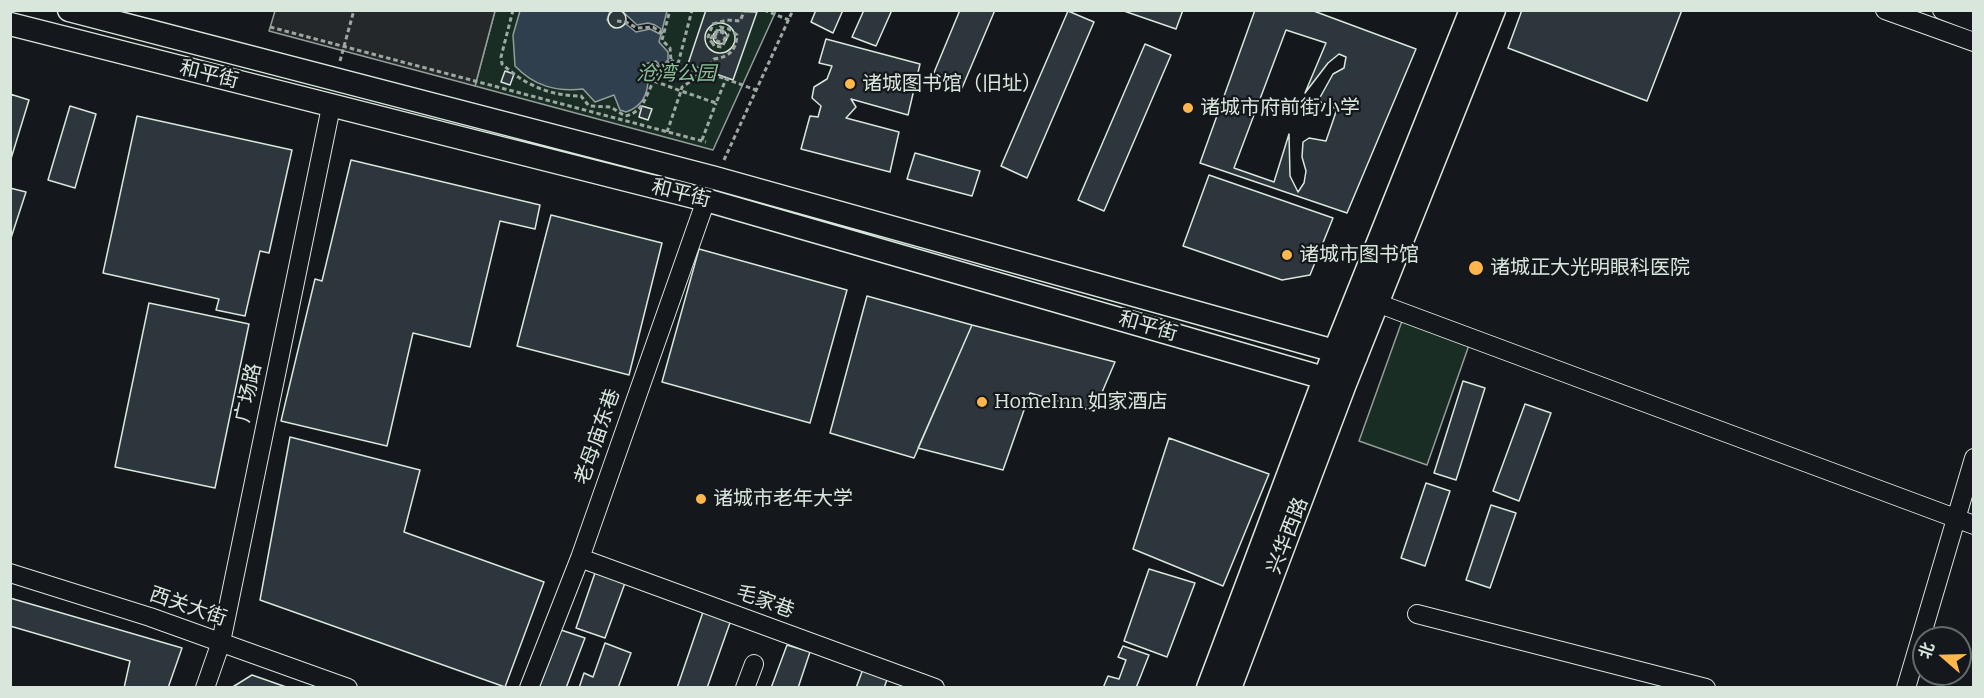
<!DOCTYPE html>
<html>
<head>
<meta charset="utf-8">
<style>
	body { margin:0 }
	#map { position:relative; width:1984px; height:698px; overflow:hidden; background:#14181c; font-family:Bitter,"Noto Sans SC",serif }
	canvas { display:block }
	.frame { position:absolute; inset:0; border:12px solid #d8e6dc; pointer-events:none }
	.north { position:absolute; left:1912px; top:626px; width:60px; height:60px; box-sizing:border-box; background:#14181c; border:2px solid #626a69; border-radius:50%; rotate:290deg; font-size:16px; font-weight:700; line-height:24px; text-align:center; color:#d8e6dc }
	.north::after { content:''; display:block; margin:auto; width:21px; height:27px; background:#ffb74d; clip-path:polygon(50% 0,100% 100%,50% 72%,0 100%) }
</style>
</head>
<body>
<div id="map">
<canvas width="1984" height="698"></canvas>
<div class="frame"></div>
<div class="north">北</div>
</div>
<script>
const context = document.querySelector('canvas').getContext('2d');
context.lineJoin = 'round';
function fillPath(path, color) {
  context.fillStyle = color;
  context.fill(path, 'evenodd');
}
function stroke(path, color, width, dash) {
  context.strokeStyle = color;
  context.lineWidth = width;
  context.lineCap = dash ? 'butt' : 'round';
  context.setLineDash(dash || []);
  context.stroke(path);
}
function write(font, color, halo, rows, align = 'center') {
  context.font = font + ' Bitter,"Noto Sans SC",serif';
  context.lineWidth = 4.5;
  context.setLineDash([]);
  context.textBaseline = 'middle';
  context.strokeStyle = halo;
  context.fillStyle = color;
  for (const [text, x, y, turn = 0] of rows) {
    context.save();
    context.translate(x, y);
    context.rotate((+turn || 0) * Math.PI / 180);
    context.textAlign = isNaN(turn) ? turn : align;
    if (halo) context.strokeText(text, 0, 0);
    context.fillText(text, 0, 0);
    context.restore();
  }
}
const green = new Path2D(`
	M495,11H776L713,150L475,86Z
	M1402,321L1469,345L1427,465L1359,441Z`);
const parking = new Path2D(`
	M275,11V10L495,11L475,86L269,31Z`);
const water = new Path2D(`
	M520,11H667L659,42L668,52V60L661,67L656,61L645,64L642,72L648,79C648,95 641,107 626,112L620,110L614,95L595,102L583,89C556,92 534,86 515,66L513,35Z`);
const pier = new Path2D(`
	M622,11L637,25L648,23L655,25L661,29L660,34L650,29L636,32L626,24L614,28L607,20L610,11Z`);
const building = new Path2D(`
	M608 19a9 9 0 1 1 18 0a9 9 0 1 1-18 0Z
	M706,10L757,12L733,80L688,64Z
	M816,10H843L833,33L811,22Z
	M864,10H892L876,46L852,37Z
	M960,10H995L962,88L933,75Z
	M1121,10H1183L1176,29Z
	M1255,10H1311L1416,49L1347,213L1200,163Z
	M1522,10H1682L1647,101L1508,48Z
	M1068,11L1094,22L1027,178L1001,166Z
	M705 38a15 15 0 1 1 30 0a15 15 0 1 1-30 0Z
	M1286,30L1326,43L1305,93L1328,63L1339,54L1346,57L1344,68L1333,74L1318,101L1337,109L1326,141L1309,138L1303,142L1302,157L1306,171L1304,183L1298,192L1290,176L1289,134L1274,182L1234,168Z
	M713 37a7 7 0 1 1 14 0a7 7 0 1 1-14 0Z
	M826,39L920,64L908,115L851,99L856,107L846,118L899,132L890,172L801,149L810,116L818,117L821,106L812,98L814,87L827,79L832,66L819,63Z
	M1145,44L1171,55L1104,211L1078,200Z
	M505,71L514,74L510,85L501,82Z
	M10,94L29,100L10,162Z
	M70,106L96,114L75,188L48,180Z
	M642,106L652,109L648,120L639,117Z
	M137,116L292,150L269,253L260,251L245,316L216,310L219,299L103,273Z
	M915,153L980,171L972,196L907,179Z
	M351,160L540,205L535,229L500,221L470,347L413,333L387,446L281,421L315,279L322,281Z
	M1209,175L1333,218L1310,275L1282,280L1183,246Z
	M10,188L26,192L10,241Z
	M551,215L662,243L629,375L517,346Z
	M699,249L847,290L810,423L662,382Z
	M867,296L972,325L914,458L830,433Z
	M149,303L249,324L215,488L115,467Z
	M972,325L1115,362L1094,411L1030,393L1003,470L918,448Z
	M1463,381L1485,388L1456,480L1434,473Z
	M1525,404L1551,413L1519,501L1493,491Z
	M290,437L420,470L404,532L544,582L505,687L260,600Z
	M1169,438L1269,474L1223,586L1133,549Z
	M1426,483L1450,491L1425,566L1401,558Z
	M1491,505L1516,513L1490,588L1466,580Z
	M1149,569L1195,583L1167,657L1124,641Z
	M595,573L625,583L605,638L576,628Z
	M10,598L182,648L168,688H124L130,661L10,626Z
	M703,612L731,620L707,688H677Z
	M561,630L585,638L566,688H539Z
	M605,643L631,653L618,688H579L584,673L593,677Z
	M787,645L810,652L798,688H771Z
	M1123,646L1149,655L1136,688H1103L1108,676L1119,679L1126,660L1118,657Z
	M863,669L888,677L884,688H856Z
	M252,675L289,688H231Z`);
const path = new Path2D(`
	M513,10L501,57L502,64C525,85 550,96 581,96L589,106L611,107L625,116C644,113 646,93 655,79C659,72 665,66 671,60L670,48L662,40L670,10
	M764,10L789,20
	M617,21L626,22L637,28L653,27L663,34
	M270,27L706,142
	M715 37a5 5 0 1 1 10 0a5 5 0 1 1-10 0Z
	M713,44L708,37L713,24L727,20L740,21L745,10
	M340,61L354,10
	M645 71a7 7 0 1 1 14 0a7 7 0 1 1-14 0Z
	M678,64L692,10
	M705,72L726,79
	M699,76L708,69L714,59C729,57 736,51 737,35L729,29L720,27L711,38L714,46L722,47L728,35L721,30L716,32L715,39
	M654,81L681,91L682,87L699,76L671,60
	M667,132L681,91L716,103L726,79L756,90
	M702,140L716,103
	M724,160L793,10`);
const minor = new Path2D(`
	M1885,10L1974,42
	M1942,10L1974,22
	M1377,303L1974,525
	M580,558L935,688
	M10,573L150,617L348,688
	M1417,614L1706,688
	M205,688L221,642L331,107
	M529,688L580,558L706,200
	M745,688L754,664
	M1906,688L1974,458`);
const major = new Path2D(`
	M69,10L715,178L1356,357
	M10,24L706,200L1345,384
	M1208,688L1335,350L1471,10
	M1230,688L1345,384L1494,10`);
const markers = [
	[850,84,6,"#ffb74d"],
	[1188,108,6,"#ffb74d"],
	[1287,255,6,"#ffb74d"],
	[1476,268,8,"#ffb74d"],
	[982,402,6,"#ffb74d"],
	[701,499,6,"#ffb74d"]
];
const parkNames = [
	["沧湾公园",676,74]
];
const streetNames = [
	["和平街",209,75,14],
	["和平街",681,194,14],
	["和平街",1148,327,16],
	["广场路",249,393,-78],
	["老母庙东巷",598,437,-71],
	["兴华西路",1288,536,-69],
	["毛家巷",765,602,20],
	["西关大街",188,607,19]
];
const poiNames = [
	["诸城图书馆（旧址）",862,84],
	["诸城市府前街小学",1200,108],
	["诸城市图书馆",1299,255],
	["诸城正大光明眼科医院",1490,268],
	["HomeInn 如家酒店",994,402],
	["诸城市老年大学",713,499]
];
fillPath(green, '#1a2d24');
stroke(green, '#939e99', 1.5);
fillPath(parking, '#24282b');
stroke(parking, '#939e99', 1.5);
fillPath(water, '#2f3f4d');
stroke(water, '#939e99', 1.5);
fillPath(pier, '#14181c');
stroke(pier, '#939e99', 1.5);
fillPath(building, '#2c363c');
stroke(building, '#d8e6dc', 1.5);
stroke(minor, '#d8e6dc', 20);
stroke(major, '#d8e6dc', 25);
stroke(path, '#9da8a2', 3, [4.5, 3]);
stroke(minor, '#14181c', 18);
stroke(major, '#14181c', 22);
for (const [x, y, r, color] of markers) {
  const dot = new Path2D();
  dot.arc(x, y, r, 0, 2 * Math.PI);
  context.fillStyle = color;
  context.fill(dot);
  stroke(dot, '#14181c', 2);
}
write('italic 20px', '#8ac095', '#14181c', parkNames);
write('20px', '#d8e6dc', '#14181c', streetNames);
write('20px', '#d8e6dc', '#14181c', poiNames, 'left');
</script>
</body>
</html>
